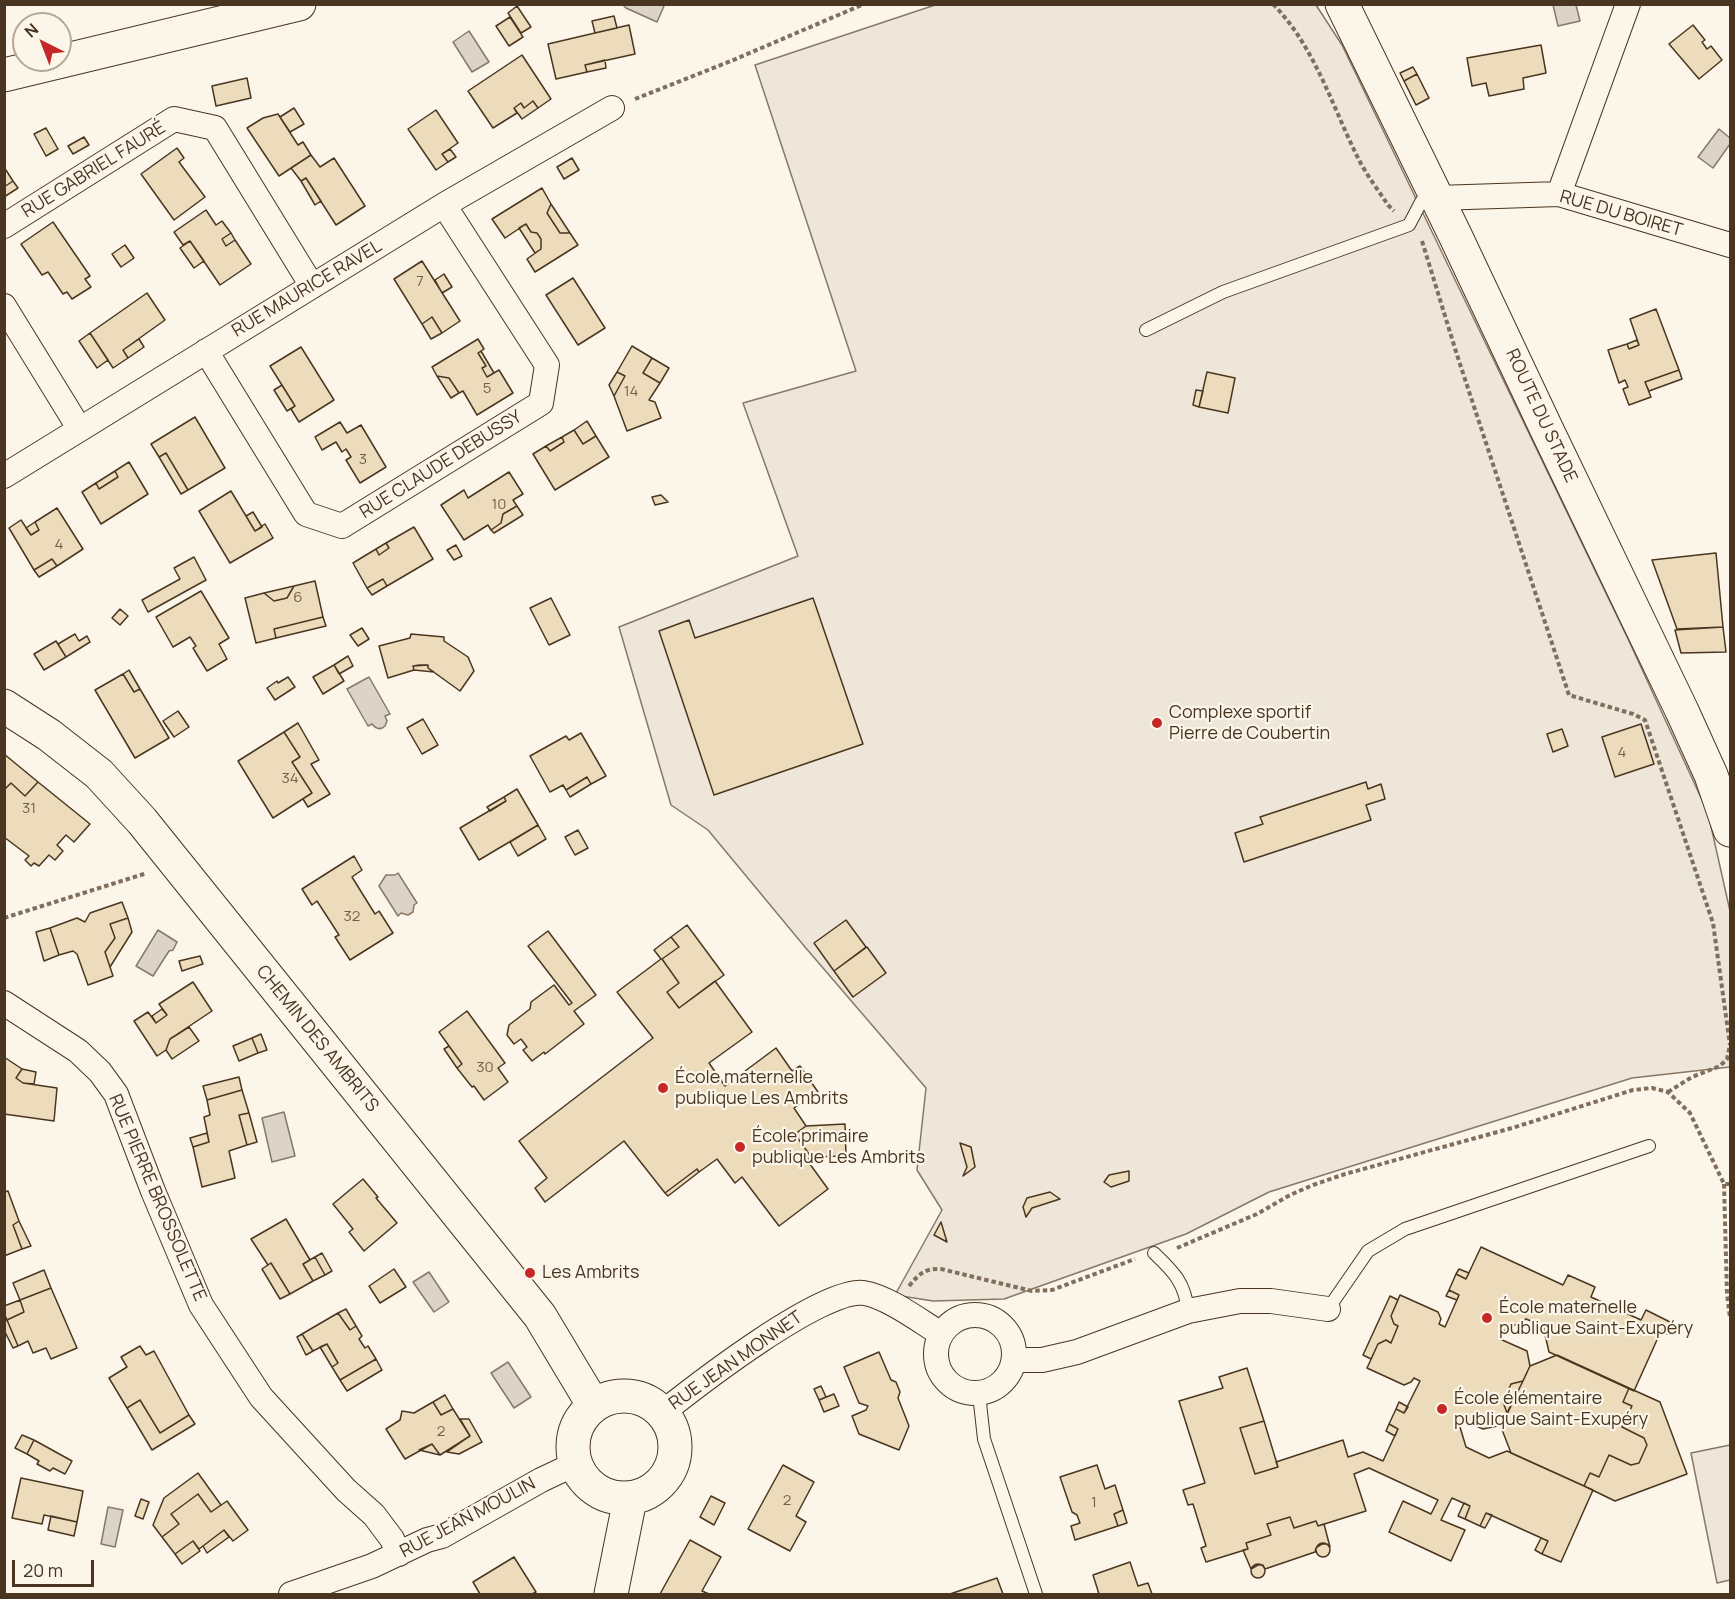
<!DOCTYPE html>
<html>
<head>
<meta charset="utf-8">
<style>
	body { margin:0 }
	#map { position:relative; width:1735px; height:1599px; overflow:hidden; background:#fbf6e9; font-family:Manrope,sans-serif }
	canvas { display:block }
	.frame { position:absolute; inset:0; border:6px solid #4a3520; pointer-events:none }
	.north { position:absolute; left:12px; top:12px; width:60px; height:60px; box-sizing:border-box; background:#fbf6e9; border:2px solid #b4a999; border-radius:50%; rotate:318deg; font-size:16px; font-weight:700; line-height:24px; text-align:center; color:#4a3520 }
	.north::after { content:''; display:block; margin:auto; width:21px; height:27px; background:#c62828; clip-path:polygon(50% 0,100% 100%,50% 72%,0 100%) }
	.scale { position:absolute; left:12px; top:1560px; width:82px; height:27px; box-sizing:border-box; border:3px solid #4a3520; border-top:0; padding-left:8px; font-size:18px; line-height:21px; white-space:nowrap; color:#4a3520; -webkit-text-stroke:4px #fbf6e9; paint-order:stroke }
</style>
</head>
<body>
<div id="map">
<canvas width="1735" height="1599"></canvas>
<div class="frame"></div>
<div class="north">N</div>
<div class="scale">20 m</div>
</div>
<script>
const context = document.querySelector('canvas').getContext('2d');
context.lineJoin = 'round';
function fillPath(path, color) {
  context.fillStyle = color;
  context.fill(path, 'evenodd');
}
function stroke(path, color, width, dash) {
  context.strokeStyle = color;
  context.lineWidth = width;
  context.lineCap = dash ? 'butt' : 'round';
  context.setLineDash(dash || []);
  context.stroke(path);
}
function write(font, color, halo, rows, align = 'center') {
  context.font = font + ' Manrope,sans-serif';
  context.lineWidth = 4.5;
  context.setLineDash([]);
  context.textBaseline = 'middle';
  context.strokeStyle = halo;
  context.fillStyle = color;
  for (const [text, x, y, turn = 0] of rows) {
    context.save();
    context.translate(x, y);
    context.rotate((+turn || 0) * Math.PI / 180);
    context.textAlign = isNaN(turn) ? turn : align;
    if (halo) context.strokeText(text, 0, 0);
    context.fillText(text, 0, 0);
    context.restore();
  }
}
const green = new Path2D(`
	M935,5H1316L1342,45L1629,641L1708,813L1730,911V1067L1632,1078L1269,1192L1186,1234L1004,1299L933,1301L895,1295L942,1210L917,1170L926,1088L805,947L708,830L671,805L619,627L798,556L743,403L856,371L755,65Z
	M1730,1445V1580L1717,1583L1691,1453Z`);
const water = new Path2D(`
	M662,5L664,6L657,22L626,8L623,5Z
	M1553,5H1576L1580,21L1558,26Z
	M469,31L489,62L472,72L453,42Z
	M1719,129L1730,138V144L1713,168L1698,157Z
	M369,677L390,714L385,716L387,721L385,726C380,731 375,728 372,724L368,726L347,689Z
	M398,873L417,903L414,905L413,912L408,915L401,913L398,916L379,886L386,875H395Z
	M158,930L177,942L173,950L169,951L153,976L136,966Z
	M284,1112L295,1156L272,1162L262,1118Z
	M429,1272L449,1302L434,1312L413,1282Z
	M508,1362L531,1397L514,1408L491,1373Z
	M108,1507L123,1510L115,1547L101,1544Z`);
const building = new Path2D(`
	M517,6L531,27L521,33L508,13Z
	M614,16L617,28L595,33L592,21Z
	M510,17L523,37L509,46L496,26Z
	M629,25L635,54L585,65L587,72L556,79L548,44Z
	M1693,25L1705,40L1702,42L1707,49L1711,46L1722,60L1699,79L1669,44Z
	M1541,45L1546,73L1523,78L1524,89L1489,96L1486,83L1472,86L1467,58Z
	M522,55L551,99L538,108L533,101L524,108L521,103L514,108L517,113L493,128L468,91Z
	M605,60L606,68L587,72L585,65Z
	M1413,67L1417,74L1404,81L1400,73Z
	M1417,74L1429,98L1416,105L1404,81Z
	M247,78L251,98L216,106L212,86Z
	M533,101L538,108L522,119L514,108L521,103L524,108Z
	M294,108L304,124L290,132L280,117Z
	M436,110L458,143L442,154L448,162L436,170L408,129Z
	M278,114L298,145L303,142L311,155L279,176L247,128L263,118Z
	M46,128L58,149L46,156L34,134Z
	M84,137L89,145L73,154L68,146Z
	M177,148L184,158L179,162L205,197L174,220L141,174Z
	M450,149L456,157L448,162L442,154Z
	M311,155L320,167L334,158L365,206L336,225L306,178L301,181L291,168Z
	M572,158L579,170L564,179L557,167Z
	M4,167L13,181L4,187Z
	M306,178L321,201L315,205L301,181Z
	M13,181L18,188L4,197V187Z
	M542,188L551,204L547,213L560,233H570L578,245L535,272L527,259L541,249V239L537,233L531,232L526,224L505,238L492,219Z
	M551,204L570,233H560L547,213Z
	M206,210L216,225L222,221L231,233L222,239L226,246L235,240L251,264L220,285L190,241L183,245L174,232Z
	M53,222L90,276L85,279L91,287L72,299L67,292L63,294L48,272L42,275L21,244Z
	M526,224L531,232L537,233L541,239V249L535,253L519,228Z
	M231,233L235,240L226,246L222,239Z
	M190,241L204,261L194,268L180,248Z
	M125,245L134,258L121,267L112,254Z
	M422,261L460,321L442,333L432,317L422,324L394,279Z
	M444,274L452,287L442,293L435,280Z
	M573,278L605,328L578,345L546,295Z
	M147,293L165,320L123,350L128,358L113,368L90,333Z
	M1656,309L1679,370L1645,382L1651,397L1629,405L1623,389L1628,387L1625,380L1619,383L1608,350L1627,344L1629,349L1639,345L1630,319Z
	M432,317L442,333L431,339L422,324Z
	M90,333L108,360L97,368L79,341Z
	M139,339L144,347L128,358L123,350Z
	M478,339L484,349L478,353L486,366L482,368L487,377L499,370L513,393L477,415L463,391L459,393L449,378L437,376L432,367Z
	M1637,340L1639,345L1629,349L1627,344Z
	M632,346L652,358L643,373L660,383L649,400L655,402L661,418L627,431L614,396L625,376L617,372Z
	M301,347L334,400L299,422L291,409L295,406L270,366Z
	M481,351L494,373L487,377L482,368L486,366L478,353Z
	M652,358L669,368L660,383L643,373Z
	M1679,370L1682,379L1649,391L1645,382Z
	M617,372L625,376L614,396L609,385Z
	M1207,372L1235,378L1228,413L1199,407Z
	M437,376L449,378L459,393L451,398Z
	M282,385L295,406L287,411L274,390Z
	M1196,390L1203,391L1199,407L1193,405Z
	M195,417L225,468L188,490L166,453L159,457L151,444Z
	M587,421L596,436L583,444L574,430Z
	M340,422L347,433L361,425L386,467L360,483L346,460L351,457L346,449L342,452L336,442L322,450L315,437Z
	M574,430L583,444L596,436L609,457L555,490L533,454L546,446L550,451L564,442L562,437Z
	M562,437L564,442L550,451L546,446Z
	M166,453L188,490L181,494L159,457Z
	M129,462L148,494L101,524L82,492L96,483L99,489L118,477L115,471Z
	M115,471L118,477L99,489L96,483Z
	M509,472L523,494L513,500L517,506L503,514L501,523L491,530L488,525L464,540L441,505L464,490L468,498Z
	M231,491L255,531L265,524L273,538L230,563L199,511Z
	M661,495L668,502L655,505L652,497Z
	M517,506L523,515L494,533L491,530L501,523L503,514Z
	M57,508L83,549L57,566L52,559L34,570L9,528L21,520L31,535L39,530L35,522Z
	M253,512L262,527L255,531L246,516Z
	M35,522L39,530L31,535L26,528Z
	M414,527L433,559L387,586L383,579L367,588L353,563L376,549L379,555L389,548L386,543Z
	M386,543L389,548L379,555L376,549Z
	M456,545L462,556L454,560L447,550Z
	M1716,553L1723,627L1677,629L1652,560Z
	M194,557L206,580L148,612L142,600L180,579L174,568Z
	M52,559L57,566L39,577L34,570Z
	M383,579L387,586L372,595L367,588Z
	M315,581L323,617L274,629L276,638L256,643L245,598L264,593L274,601L287,598L294,586Z
	M294,586L287,598L274,601L264,593Z
	M201,591L229,638L219,644L227,659L207,671L193,648L196,646L190,637L173,647L156,617Z
	M551,598L570,635L549,645L530,608Z
	M813,598L863,744L714,795L659,631L689,620L695,638Z
	M120,609L128,616L120,625L112,618Z
	M323,617L326,626L276,638L274,629Z
	M1723,627L1726,652L1681,653L1675,630Z
	M362,628L369,639L358,646L350,635Z
	M75,634L79,641L87,636L90,642L66,657L58,644Z
	M411,634L444,637V641L468,657L474,671L460,691L428,668V665L413,666L414,670L388,678L379,646L410,638Z
	M56,641L66,657L44,670L34,654Z
	M348,656L353,666L339,674L334,665Z
	M334,665L344,681L323,694L313,677Z
	M419,665H428V668L434,672L414,670L413,666Z
	M129,670L140,689L134,692L123,674Z
	M123,674L134,692L140,689L169,738L135,758L95,690Z
	M288,677L295,687L275,700L267,688L277,681L278,683Z
	M178,711L189,727L174,737L163,721Z
	M423,719L438,745L422,754L407,728Z
	M298,723L319,760L311,764L330,794L308,807L303,799L312,793L292,762L300,757L284,732Z
	M1641,724L1654,764L1615,777L1602,737Z
	M1562,729L1568,746L1553,752L1547,734Z
	M284,732L300,757L292,762L312,793L273,818L238,761Z
	M581,733L606,776L591,784L587,777L566,790L563,785L550,792L530,756L566,736L569,740Z
	M4,754L38,782L25,796L11,783L4,790Z
	M587,777L591,784L570,797L566,790Z
	M38,782L90,824L74,842L66,835L57,845L63,851L55,860L49,855L39,866L34,863L31,866L25,860L29,856L4,837V790L11,783L25,796Z
	M1366,782L1368,789L1381,784L1385,799L1366,805L1371,820L1244,862L1235,833L1263,824L1260,817Z
	M517,789L538,825L479,860L460,828L506,801L504,797Z
	M504,797L506,801L490,811L487,807Z
	M538,825L546,839L518,856L510,842Z
	M578,830L588,848L575,855L565,837Z
	M354,856L362,870L352,877L375,914L379,911L393,933L350,960L335,937L339,935L317,901L312,905L302,889Z
	M122,902L128,918L110,924L115,938L105,952L113,976L88,985L77,954L73,951L59,955L50,928L77,918L85,922L90,913Z
	M128,918L132,932L110,967L105,952L115,938L110,924Z
	M846,920L866,947L834,971L814,943Z
	M687,925L724,975L679,1008L667,992L679,983L662,959L679,947L671,937Z
	M50,928L59,955L44,961L36,932Z
	M548,931L596,995L574,1011L584,1024L545,1054L544,1052L532,1061L523,1050L527,1047L521,1039L514,1044L507,1035L509,1025L530,1009L531,1002L554,985L569,1005L572,1003L528,946Z
	M671,937L679,947L662,959L679,983L667,992L679,1008L715,981L752,1032L709,1063L725,1086L776,1048L792,1071L800,1066L818,1092L794,1108L806,1126L795,1134L811,1157L807,1160L828,1189L779,1226L742,1177L735,1183L717,1159L699,1172L697,1169L665,1193L624,1141L545,1202L535,1188L547,1178L519,1141L653,1038L617,992L661,959L654,950Z
	M867,947L886,973L853,997L834,971Z
	M200,956L203,964L182,971L179,961Z
	M193,982L212,1011L170,1039L166,1050L157,1056L134,1021L148,1012L156,1023L167,1015L159,1004Z
	M162,1009L167,1015L156,1023L152,1016Z
	M467,1011L505,1063L498,1068L508,1082L484,1100L474,1086L472,1087L457,1068L462,1064L439,1032Z
	M189,1027L199,1041L172,1059L166,1050L170,1039Z
	M261,1034L267,1050L258,1053L252,1038Z
	M252,1038L258,1053L239,1061L233,1046Z
	M449,1046L462,1064L457,1068L444,1049Z
	M4,1057L22,1069L16,1078L23,1083L57,1088L54,1121L4,1114Z
	M22,1069L36,1072L34,1084L23,1083L16,1078Z
	M239,1077L242,1090L207,1100L203,1086Z
	M242,1090L249,1113L239,1115L247,1145L229,1151L235,1178L202,1187L193,1147L209,1142L204,1117L210,1115L207,1100Z
	M249,1113L257,1142L247,1145L239,1115Z
	M845,1124L846,1156L811,1157L795,1134L806,1126Z
	M207,1133L209,1142L193,1147L190,1138Z
	M960,1143L971,1147L975,1167L963,1176L967,1167Z
	M697,1169L699,1172L668,1196L665,1193Z
	M1129,1171V1181L1111,1187L1104,1182L1109,1175Z
	M363,1179L378,1197L376,1198L397,1223L364,1251L349,1232L353,1229L333,1204Z
	M8,1191L19,1221L13,1225L22,1249L4,1256V1192Z
	M1050,1192L1060,1199L1032,1208L1026,1217L1023,1207L1027,1198Z
	M286,1219L310,1260L303,1264L313,1281L290,1294L271,1263L268,1265L251,1239Z
	M19,1221L31,1246L22,1249L13,1225Z
	M941,1222L947,1242L934,1235Z
	M1481,1247L1563,1285L1568,1275L1595,1287L1591,1297L1641,1320L1646,1310L1672,1323L1667,1334L1661,1331L1634,1391L1549,1352L1543,1326L1526,1319L1504,1331L1500,1339L1527,1351L1530,1366L1523,1381L1511,1384L1503,1402L1507,1413L1502,1425L1483,1429L1463,1420L1460,1427L1466,1447L1489,1458L1507,1451L1593,1490L1561,1562L1542,1554L1548,1541L1486,1513L1480,1526L1465,1519L1470,1506L1452,1498L1441,1520L1465,1530L1451,1561L1389,1532L1403,1501L1431,1514L1438,1500L1369,1468L1354,1474L1366,1511L1318,1526L1316,1521L1294,1528L1290,1517L1267,1524L1271,1535L1246,1543L1248,1549L1206,1562L1201,1548L1206,1546L1193,1504L1188,1505L1183,1490L1205,1483L1179,1401L1223,1388L1219,1377L1247,1368L1264,1421L1240,1428L1255,1474L1278,1467L1276,1462L1343,1440L1348,1457L1363,1452L1383,1461L1398,1429L1389,1424L1396,1409L1404,1413L1420,1381L1414,1378L1411,1382L1404,1385L1367,1368L1378,1344L1386,1340L1391,1343L1398,1326L1394,1324L1391,1316L1400,1295L1438,1312L1441,1319L1439,1324L1445,1327L1459,1295L1449,1290L1456,1274L1466,1279Z
	M322,1253L332,1271L325,1275L315,1257Z
	M315,1257L325,1275L313,1281L303,1264Z
	M271,1263L290,1294L280,1299L262,1269Z
	M394,1269L406,1287L380,1303L369,1286Z
	M1459,1269L1469,1273L1466,1279L1456,1274Z
	M44,1270L51,1288L20,1300L13,1283Z
	M51,1288L77,1348L51,1359L46,1348L33,1353L28,1341L18,1346L7,1320L24,1312L20,1300Z
	M1449,1290L1459,1295L1457,1300L1446,1296Z
	M1390,1296L1398,1300L1391,1316L1394,1324L1398,1326L1391,1343L1386,1340L1378,1344L1371,1359L1363,1355Z
	M20,1300L24,1312L7,1320L4,1313V1306Z
	M346,1309L356,1326L350,1330L338,1313Z
	M338,1313L350,1330L356,1326L362,1336L359,1339L365,1348L368,1346L376,1359L340,1380L332,1367L338,1363L327,1344L313,1351L302,1334Z
	M7,1320L18,1346L13,1348L4,1330V1321Z
	M302,1334L313,1351L306,1355L297,1337Z
	M327,1344L338,1363L332,1367L320,1347Z
	M140,1346L146,1355L154,1351L189,1415L160,1433L140,1400L127,1408L109,1378L127,1367L121,1357Z
	M879,1352L891,1380L896,1382L900,1392L898,1398L909,1426L899,1450L859,1434L852,1416L866,1410L868,1406L859,1403L844,1367Z
	M1557,1355L1629,1388L1623,1402L1632,1406L1622,1427L1644,1438L1647,1445L1639,1463L1631,1465L1609,1455L1599,1477L1590,1473L1584,1486L1511,1453L1501,1427L1530,1366Z
	M376,1359L382,1370L347,1391L340,1380Z
	M1523,1381L1507,1413L1503,1402L1511,1384Z
	M821,1386L826,1397L819,1400L814,1389Z
	M1629,1388L1660,1402L1687,1474L1615,1501L1584,1486L1590,1473L1599,1477L1609,1455L1631,1465L1639,1463L1647,1445L1644,1438L1622,1427L1632,1406L1623,1402Z
	M834,1394L839,1406L824,1412L819,1400Z
	M445,1395L453,1409L441,1415L433,1402Z
	M140,1400L160,1433L189,1415L195,1424L152,1450L127,1408Z
	M433,1402L441,1415L453,1409L470,1436L440,1455L432,1444L405,1459L386,1429L400,1420L402,1411L414,1413Z
	M1399,1402L1408,1407L1404,1413L1396,1409Z
	M460,1419H469L482,1442L459,1454L447,1452L470,1436Z
	M1264,1421L1278,1467L1255,1474L1240,1428Z
	M1389,1424L1398,1429L1395,1436L1386,1431Z
	M22,1435L34,1440L27,1454L15,1448Z
	M34,1440L72,1461L65,1474L53,1468L50,1471L37,1464L39,1461L27,1454Z
	M432,1444L440,1455L419,1450Z
	M783,1465L814,1482L796,1516L806,1522L790,1551L748,1529Z
	M1097,1465L1105,1489L1115,1485L1123,1510L1114,1514L1118,1526L1075,1540L1071,1526L1080,1523L1077,1515L1072,1512L1060,1477Z
	M198,1473L221,1505L211,1512L198,1494L171,1514L179,1524L162,1537L153,1525L164,1498Z
	M21,1478L83,1491L77,1522L44,1515L42,1524L12,1518Z
	M198,1494L211,1512L227,1501L248,1530L233,1541L224,1530L199,1549L193,1541L175,1554L162,1537L179,1524L171,1514Z
	M711,1496L725,1503L714,1525L700,1517Z
	M141,1499L149,1502L143,1519L135,1516Z
	M1464,1503L1470,1506L1465,1519L1458,1516Z
	M1123,1510L1127,1523L1118,1526L1114,1514Z
	M1486,1513L1492,1515L1485,1528L1480,1526Z
	M51,1516L77,1522L74,1536L48,1530Z
	M1290,1517L1294,1528L1316,1521L1318,1526L1324,1524L1330,1547L1327,1544H1322L1316,1548L1315,1552L1265,1569L1263,1565H1258L1251,1569L1243,1550L1248,1549L1246,1543L1271,1535L1267,1524Z
	M224,1530L229,1537L207,1553L203,1546Z
	M1541,1538L1548,1541L1542,1554L1535,1550Z
	M690,1540L721,1557L702,1591L709,1594H660Z
	M193,1541L200,1551L182,1564L175,1554Z
	M1316 1550a7 7 0 1 1 14 0a7 7 0 1 1-14 0Z
	M514,1557L536,1592L532,1594H480L473,1582Z
	M1130,1562L1138,1586L1148,1583L1152,1594H1099L1093,1575Z
	M1251 1571a7 7 0 1 1 14 0a7 7 0 1 1-14 0Z
	M997,1578L1003,1594H950Z`);
const path = new Path2D(`
	M1273,4C1315,47 1332,106 1358,158C1366,174 1378,190 1388,205L1394,211
	M635,99L731,61L864,4
	M1422,241L1457,355L1569,695L1633,714L1645,720L1713,923L1730,1045
	M4,918L147,873
	M1668,1092L1692,1077L1720,1066L1727,1059L1730,1045
	M1724,1184L1727,1294L1730,1318
	M1177,1248L1257,1214L1290,1195L1313,1185L1345,1174L1512,1128L1633,1090L1652,1088L1668,1092L1690,1113L1724,1184H1730
	M909,1286C919,1274 925,1268 941,1269L1032,1291L1052,1290L1135,1259`);
const lane = new Path2D(`
	M1146,330L1223,292L1409,225L1421,202L1436,199
	M1154,1253C1174,1272 1185,1283 1188,1311
	M1328,1309L1368,1251L1405,1229L1649,1146
	M979,1394L984,1439L1036,1594`);
const street = new Path2D(`
	M1559,194L1628,4
	M1437,198L1559,194L1730,245
	M4,226L174,119L215,128L312,286
	M4,306L79,428
	M206,351L306,514L342,526L541,403L547,365L444,205
	M4,476L444,205L612,108
	M4,1003L78,1051L100,1072L116,1094L153,1191L201,1305L261,1397L346,1490L374,1515L392,1539L399,1554
	M936 1354a39 39 0 1 1 78 0a39 39 0 1 1-78 0Z
	M1014,1360H1042L1077,1352L1188,1311L1240,1301H1271L1328,1309
	M662,1413C696,1386 823,1287 864,1293C888,1297 920,1321 941,1334
	M291,1594L372,1566L427,1540L442,1536L541,1480L575,1464`);
const secondary = new Path2D(`
	M1342,4L1455,235L1547,430L1682,711L1711,775L1730,830
	M4,75L299,4
	M4,706L49,735L99,774L142,821L540,1316L594,1406
	M573 1447a51 51 0 1 1 102 0a51 51 0 1 1-102 0Z
	M611,1594L630,1499`);
const markers = [
	[1157,723,6,"#c62828"],
	[663,1088,6,"#c62828"],
	[740,1147,6,"#c62828"],
	[530,1273,6,"#c62828"],
	[1487,1318,6,"#c62828"],
	[1442,1409,6,"#c62828"]
];
const numberNames = [
	["7",420,282],
	["5",487,389],
	["14",631,392],
	["3",363,460],
	["10",499,505],
	["4",59,545],
	["6",298,598],
	["4",1622,753],
	["34",290,779],
	["31",29,809],
	["32",352,917],
	["30",485,1068],
	["2",441,1432],
	["2",787,1501],
	["1",1094,1503]
];
const streetNames = [
	["RUE GABRIEL FAURÉ",94,170,-32],
	["RUE DU BOIRET",1621,214,16],
	["RUE MAURICE RAVEL",307,289,-31],
	["ROUTE DU STADE",1541,416,65],
	["RUE CLAUDE DEBUSSY",441,465,-32],
	["CHEMIN DES AMBRITS",317,1039,51],
	["RUE PIERRE BROSSOLETTE",157,1198,67],
	["RUE JEAN MONNET",736,1361,-35],
	["RUE JEAN MOULIN",468,1518,-28]
];
const poiNames = [
	["Complexe sportif",1169,713],
	["Pierre de Coubertin",1169,734],
	["École maternelle",675,1078],
	["publique Les Ambrits",675,1099],
	["École primaire",752,1137],
	["publique Les Ambrits",752,1158],
	["Les Ambrits",542,1273],
	["École maternelle",1499,1308],
	["publique Saint-Exupéry",1499,1329],
	["École élémentaire",1454,1399],
	["publique Saint-Exupéry",1454,1420]
];
fillPath(green, '#ede6d9');
stroke(green, '#887966', 1.5);
fillPath(water, '#dcd4c6');
stroke(water, '#887966', 1.5);
fillPath(building, '#ecdcbc');
stroke(building, '#4a3520', 1.5);
stroke(lane, '#4a3520', 14);
stroke(street, '#4a3520', 26);
stroke(secondary, '#4a3520', 35);
stroke(path, '#7f6f5c', 4, [4.5, 3]);
stroke(lane, '#fbf6e9', 12);
stroke(street, '#fbf6e9', 24);
stroke(secondary, '#fbf6e9', 33);
for (const [x, y, r, color] of markers) {
  const dot = new Path2D();
  dot.arc(x, y, r, 0, 2 * Math.PI);
  context.fillStyle = color;
  context.fill(dot);
  stroke(dot, '#fbf6e9', 2);
}
write('15px', '#725f47', null, numberNames);
write('18px', '#4a3520', '#fbf6e9', streetNames);
write('18px', '#4a3520', '#fbf6e9', poiNames, 'left');
</script>
</body>
</html>
